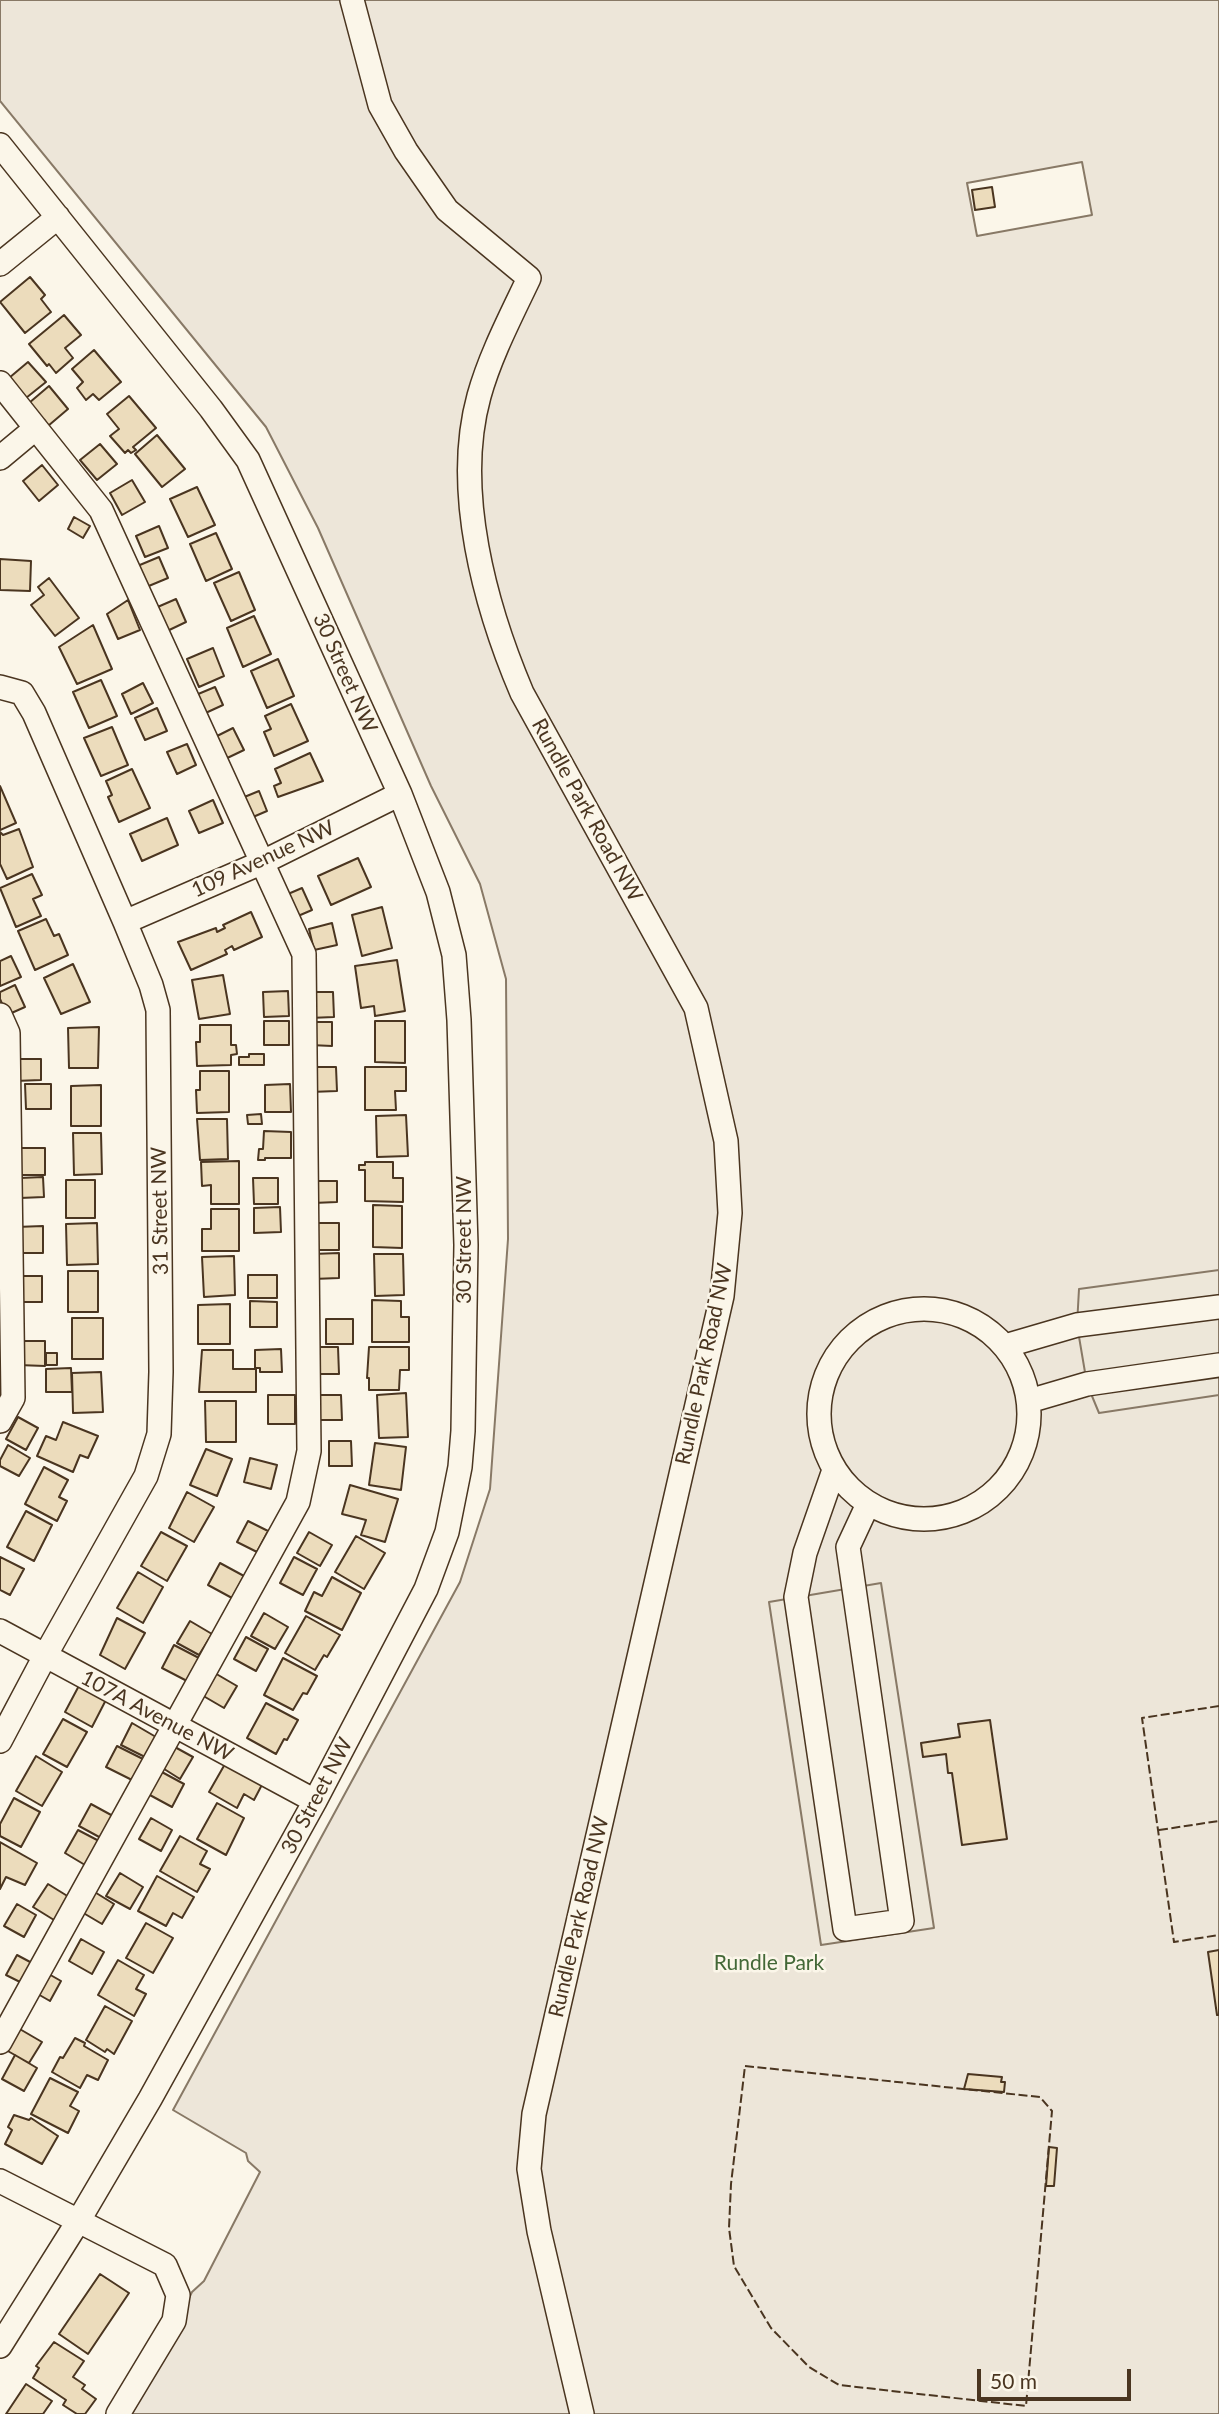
<!DOCTYPE html>
<html>
<head>
<meta charset="utf-8">
<style>
	body { margin:0 }
	#map { position:relative; width:1219px; height:2414px; overflow:hidden; background:#fbf6e9; font-family:Lato,sans-serif }
	canvas { display:block }
	.scale { position:absolute; left:977px; top:2369px; width:154px; height:32px; box-sizing:border-box; border:4px solid #4a3520; border-top:0; padding-left:9px; font-size:21px; line-height:24px; white-space:nowrap; color:#4a3520; -webkit-text-stroke:5px #fbf6e9; paint-order:stroke }
</style>
</head>
<body>
<div id="map">
<canvas width="1219" height="2414"></canvas>
<div class="scale">50 m</div>
</div>
<script>
const context = document.querySelector('canvas').getContext('2d');
context.lineJoin = 'round';
function fillPath(path, color) {
  context.fillStyle = color;
  context.fill(path, 'evenodd');
}
function stroke(path, color, width, dash) {
  context.strokeStyle = color;
  context.lineWidth = width;
  context.lineCap = dash ? 'butt' : 'round';
  context.setLineDash(dash || []);
  context.stroke(path);
}
function write(font, color, halo, rows, align = 'center') {
  context.font = font + ' Lato,sans-serif';
  context.lineWidth = 5;
  context.setLineDash([]);
  context.textBaseline = 'middle';
  context.strokeStyle = halo;
  context.fillStyle = color;
  for (const [text, x, y, turn = 0] of rows) {
    context.save();
    context.translate(x, y);
    context.rotate((+turn || 0) * Math.PI / 180);
    context.textAlign = isNaN(turn) ? turn : align;
    if (halo) context.strokeText(text, 0, 0);
    context.fillText(text, 0, 0);
    context.restore();
  }
}
const green = new Path2D(`
	M0,0H1219V2414H132L192,2292L204,2281L260,2172L248,2161L246,2153L173,2110L460,1582L490,1489L508,1239L506,979L480,884L431,786L318,528L266,427L0,101ZM1082,162L1092,215L977,236L967,183Z`);
const parking = new Path2D(`
	M1219,1270V1395L1099,1413L1087,1384L1077,1325L1079,1289Z
	M881,1583L934,1928L821,1945L769,1602Z`);
const building = new Path2D(`
	M992,187L995,207L975,210L972,190Z
	M30,277L45,295L41,299L51,312L25,333L0,302Z
	M64,315L81,335L65,348L73,358L56,373L49,364L47,366L29,344Z
	M94,350L121,382L99,400L93,394L86,400L77,388L83,382L72,369Z
	M28,362L46,382L26,398L9,378Z
	M49,386L68,409L48,426L29,403Z
	M129,396L156,428L133,447L136,450L131,453L128,450L125,453L110,436L119,429L107,414Z
	M157,435L185,469L162,487L135,454Z
	M100,444L117,464L97,480L80,460Z
	M42,465L58,485L39,501L23,481Z
	M132,480L145,502L122,515L110,493Z
	M197,487L215,525L188,537L170,499Z
	M74,517L90,526L83,538L68,529Z
	M159,526L168,548L145,557L136,536Z
	M216,533L232,569L206,581L190,544Z
	M159,557L168,578L144,588L135,567Z
	M0,559L31,561L30,591L0,590Z
	M239,572L255,610L231,621L214,583Z
	M49,578L79,618L55,636L31,605L44,595L38,587Z
	M176,599L186,622L163,633L153,609Z
	M128,600L140,630L118,639L107,614Z
	M254,616L271,654L243,667L227,628Z
	M93,625L112,669L77,684L59,647Z
	M213,648L224,676L199,687L187,659Z
	M278,659L294,696L267,708L251,671Z
	M101,680L117,716L89,728L73,692Z
	M143,683L153,703L131,714L122,694Z
	M215,687L223,705L199,716L191,697Z
	M291,704L308,741L274,756L264,732L271,729L265,716Z
	M157,708L167,731L145,740L135,718Z
	M112,727L128,765L101,776L84,738Z
	M233,728L244,750L221,761L211,739Z
	M187,744L196,765L177,774L167,752Z
	M310,753L323,781L278,797L274,786L281,783L275,769Z
	M132,769L150,808L119,822L108,797L112,795L106,781Z
	M0,786L16,823L0,830Z
	M259,791L267,811L246,820L237,800Z
	M213,800L223,823L199,833L189,811Z
	M167,818L178,845L142,861L130,834Z
	M19,829L33,867L7,879L0,864V832L3,835Z
	M358,858L371,887L331,905L318,876Z
	M32,874L42,895L33,899L41,916L16,927L0,888Z
	M302,888L312,910L291,919L281,897Z
	M382,907L392,948L362,956L352,915Z
	M251,912L262,937L234,950L232,946L225,950L227,954L191,970L178,942L216,928L217,932L225,928L223,925Z
	M46,919L54,936L59,934L68,955L35,970L18,931Z
	M332,923L337,945L314,950L309,929Z
	M11,956L21,977L0,986V961Z
	M397,960L405,1011L375,1016L374,1006L361,1008L355,966Z
	M73,964L90,1002L61,1014L44,978Z
	M223,975L230,1014L199,1019L192,980Z
	M15,985L25,1007L7,1015L0,999V992Z
	M288,991L289,1016L264,1017L263,992Z
	M309,992H333L334,1017L309,1018Z
	M264,1021H289V1045H264Z
	M375,1021H405V1063L375,1062Z
	M311,1022H332V1046L310,1045Z
	M200,1025H231V1045H236L237,1054L231,1055V1065L197,1066L196,1042H200Z
	M99,1027L98,1068H69L68,1028Z
	M249,1054H264V1065H239V1057H249Z
	M15,1059H41V1080L15,1081Z
	M310,1067H336L337,1091L310,1092Z
	M365,1067H406V1091H395L396,1110H365Z
	M200,1071H229V1112L197,1113L196,1090H200Z
	M25,1084H51V1109H26Z
	M290,1084L291,1112H265V1085Z
	M101,1085V1126H71V1086Z
	M261,1114L262,1124H248L247,1115Z
	M406,1115L408,1156L377,1157L376,1116Z
	M197,1119H227L228,1159L200,1160Z
	M264,1131L291,1132V1158H265V1160H258L259,1149H263Z
	M73,1133H101L102,1174L74,1175Z
	M21,1148H45V1175H21Z
	M239,1161V1204H211V1185L202,1186L201,1162Z
	M365,1162H393V1178H403V1202L365,1201V1170H359V1165H365Z
	M43,1177L44,1197L20,1198V1178Z
	M253,1178H278V1204H254Z
	M66,1180H95V1218H66Z
	M313,1181H337V1202L313,1203Z
	M373,1205L402,1206V1248L373,1247Z
	M280,1207L281,1232L254,1233V1208Z
	M211,1209H239V1251H202V1229H211Z
	M97,1223L98,1264L67,1265L66,1224Z
	M313,1223H339V1250H313Z
	M43,1226V1253H16V1227Z
	M339,1253V1278L313,1279V1254Z
	M374,1254H403L404,1295L375,1296Z
	M234,1256L235,1295L204,1297L202,1257Z
	M68,1271H98V1312H68Z
	M248,1275H277V1298H248Z
	M17,1276H42V1302H16Z
	M372,1300L401,1301V1317H409V1342H372Z
	M250,1301L277,1302V1327H250Z
	M230,1304V1344H198V1305Z
	M72,1318H103V1359H72Z
	M326,1319H353V1344H326Z
	M18,1341H45V1366L18,1365Z
	M314,1347H338L339,1374H314Z
	M369,1347H409V1370H400L399,1390H369V1378H367Z
	M281,1349L282,1372H260V1368H255V1350Z
	M202,1350H233V1369H256V1392H199Z
	M46,1353H57V1365H46Z
	M71,1368L72,1392H46V1369Z
	M101,1372L103,1412L73,1413L72,1373Z
	M406,1393L408,1437L379,1438L377,1395Z
	M268,1395H295V1424H268Z
	M315,1395H341L342,1420H315Z
	M205,1401H236V1442H206Z
	M18,1417L38,1428L26,1450L6,1439Z
	M63,1422L98,1436L88,1458L80,1455L73,1472L37,1456L46,1436L56,1440Z
	M329,1441H351L352,1466H329Z
	M375,1443L406,1447L401,1490L369,1485Z
	M8,1445L30,1458L19,1476L0,1466V1460Z
	M206,1449L232,1459L217,1496L190,1485Z
	M250,1458L277,1465L271,1489L244,1482Z
	M44,1467L68,1480L59,1497L67,1501L57,1521L25,1504Z
	M350,1485L398,1499L385,1542L361,1535L366,1520L342,1514Z
	M187,1492L214,1507L194,1542L169,1528Z
	M26,1511L52,1525L34,1561L7,1547Z
	M248,1521L268,1531L257,1552L237,1542Z
	M161,1532L187,1546L167,1581L141,1566Z
	M309,1532L332,1545L320,1566L297,1553Z
	M356,1536L385,1553L364,1589L335,1572Z
	M0,1557L24,1569L10,1595L0,1590Z
	M294,1557L317,1569L303,1595L280,1583Z
	M220,1563L244,1576L232,1598L208,1585Z
	M138,1572L163,1587L143,1623L117,1608Z
	M332,1577L361,1593L342,1630L305,1611L314,1592L322,1596Z
	M264,1613L288,1627L275,1649L251,1636Z
	M306,1616L340,1635L327,1657L324,1655L315,1670L285,1653Z
	M117,1618L145,1633L125,1669L100,1655Z
	M190,1621L212,1634L199,1655L177,1643Z
	M246,1637L268,1649L256,1671L234,1659Z
	M174,1645L199,1658L187,1681L162,1668Z
	M283,1658L317,1676L307,1694L303,1693L293,1710L264,1695Z
	M213,1672L237,1686L224,1708L200,1694Z
	M82,1680L109,1694L92,1727L65,1712Z
	M266,1703L298,1720L287,1740L284,1739L276,1754L247,1738Z
	M63,1719L87,1732L67,1767L43,1754Z
	M990,1720L1007,1839L962,1845L952,1773H948L946,1754L923,1757L921,1743L960,1737L958,1724Z
	M132,1723L156,1737L145,1757L121,1745Z
	M117,1746L143,1759L132,1780L106,1767Z
	M173,1746L193,1757L180,1779L161,1767Z
	M36,1756L62,1772L42,1806L16,1791Z
	M229,1757L266,1777L254,1800L244,1794L237,1808L209,1792Z
	M160,1771L184,1784L172,1807L148,1794Z
	M14,1798L40,1812L21,1847L0,1836V1824Z
	M217,1803L244,1818L226,1855L197,1839Z
	M91,1804L113,1816L101,1838L79,1826Z
	M151,1818L172,1830L161,1851L139,1839Z
	M78,1830L99,1841L85,1865L65,1853Z
	M180,1836L207,1851L200,1864L210,1869L197,1892L160,1871Z
	M0,1842L37,1863L25,1885L6,1877L0,1889Z
	M120,1873L143,1887L130,1909L106,1896Z
	M157,1876L194,1897L182,1918L173,1913L166,1926L138,1911Z
	M48,1884L69,1897L54,1920L33,1907Z
	M93,1891L114,1904L102,1924L80,1911Z
	M17,1904L36,1915L24,1937L4,1926Z
	M146,1923L173,1938L153,1973L126,1958Z
	M81,1939L104,1952L92,1974L69,1961Z
	M1219,1950V2015H1217L1208,1952Z
	M17,1955L32,1963L20,1982L6,1975Z
	M118,1960L144,1975L136,1989L146,1994L134,2016L98,1995Z
	M47,1973L61,1981L50,2001L36,1993Z
	M105,2006L132,2021L114,2054L107,2049L105,2052L86,2040Z
	M18,2028L42,2042L29,2063L6,2050Z
	M75,2038L85,2043L84,2046L108,2060L98,2080L87,2075L80,2088L52,2072L60,2057L63,2058Z
	M15,2055L37,2068L24,2091L2,2079Z
	M968,2074L1002,2077L1001,2082H1005L1004,2092L964,2089Z
	M50,2078L78,2092L70,2106L79,2111L68,2133L31,2114Z
	M14,2115L29,2120L31,2118L58,2136L42,2164L5,2144L12,2130L8,2127Z
	M1049,2147L1057,2148L1054,2186H1046Z
	M100,2274L129,2293L88,2354L59,2334Z
	M54,2342L84,2361L73,2377L85,2385L82,2389L96,2399L85,2414H77L63,2405L66,2400L33,2378L39,2368L36,2366Z
	M26,2384L52,2401L43,2414H6Z`);
const minor = new Path2D(`
	M352,0L380,105L406,151L447,210L529,278C511,316 490,356 479,396C453,490 485,606 522,693L696,1008L726,1141L730,1213L722,1296L534,2114L529,2169L539,2231L582,2414
	M0,145L211,409L248,460L400,794L438,892L454,955L459,1020L466,1245L463,1431L460,1467L447,1532L426,1589L315,1801L150,2099L79,2220L0,2346
	M0,264L58,217
	M0,383L101,510L304,954L309,1451L298,1502L0,2042
	M0,458L36,428
	M0,687L22,693L34,713L125,922L151,985L158,1010L161,1372L159,1434L146,1476L45,1656L0,1741
	M125,922L263,862L400,794
	M0,1015L8,1033L13,1398L0,1421
	M819 1414a105 105 0 1 1 210 0a105 105 0 1 1-210 0Z
	M1005,1346L1077,1325L1219,1307
	M1029,1401L1087,1384L1219,1365
	M834,1470L805,1553L796,1597L845,1929L902,1921L848,1547L868,1504
	M0,1631L315,1801
	M0,2181L165,2265L178,2295L174,2321L118,2414`);
const fence = new Path2D(`
	M1219,1706L1142,1718L1174,1942L1219,1935
	M1159,1830L1219,1821
	M745,2066L1040,2097L1052,2111L1026,2406L839,2385L809,2367L771,2328L734,2266L729,2228L731,2184Z`);
const streetNames = [
	["30 Street NW",345,673,66],
	["Rundle Park Road NW",587,810,61],
	["109 Avenue NW",263,859,-25],
	["31 Street NW",160,1211,-91],
	["30 Street NW",464,1240,-90],
	["Rundle Park Road NW",704,1364,-78],
	["107A Avenue NW",157,1716,28],
	["30 Street NW",317,1796,-62],
	["Rundle Park Road NW",579,1917,-77]
];
const parkNames = [
	["Rundle Park",769,1963]
];
fillPath(green, '#ede6d9');
stroke(green, '#887966', 2);
fillPath(parking, '#ede7d9');
stroke(parking, '#887966', 2);
fillPath(building, '#ecdcbc');
stroke(building, '#4a3520', 2);
stroke(minor, '#4a3520', 26);
stroke(minor, '#fbf6e9', 23);
stroke(fence, '#4a3520', 2, [9, 3.5]);
write('21px', '#4a3520', '#fbf6e9', streetNames);
write('21px', '#436837', '#fbf6e9', parkNames);
</script>
</body>
</html>
